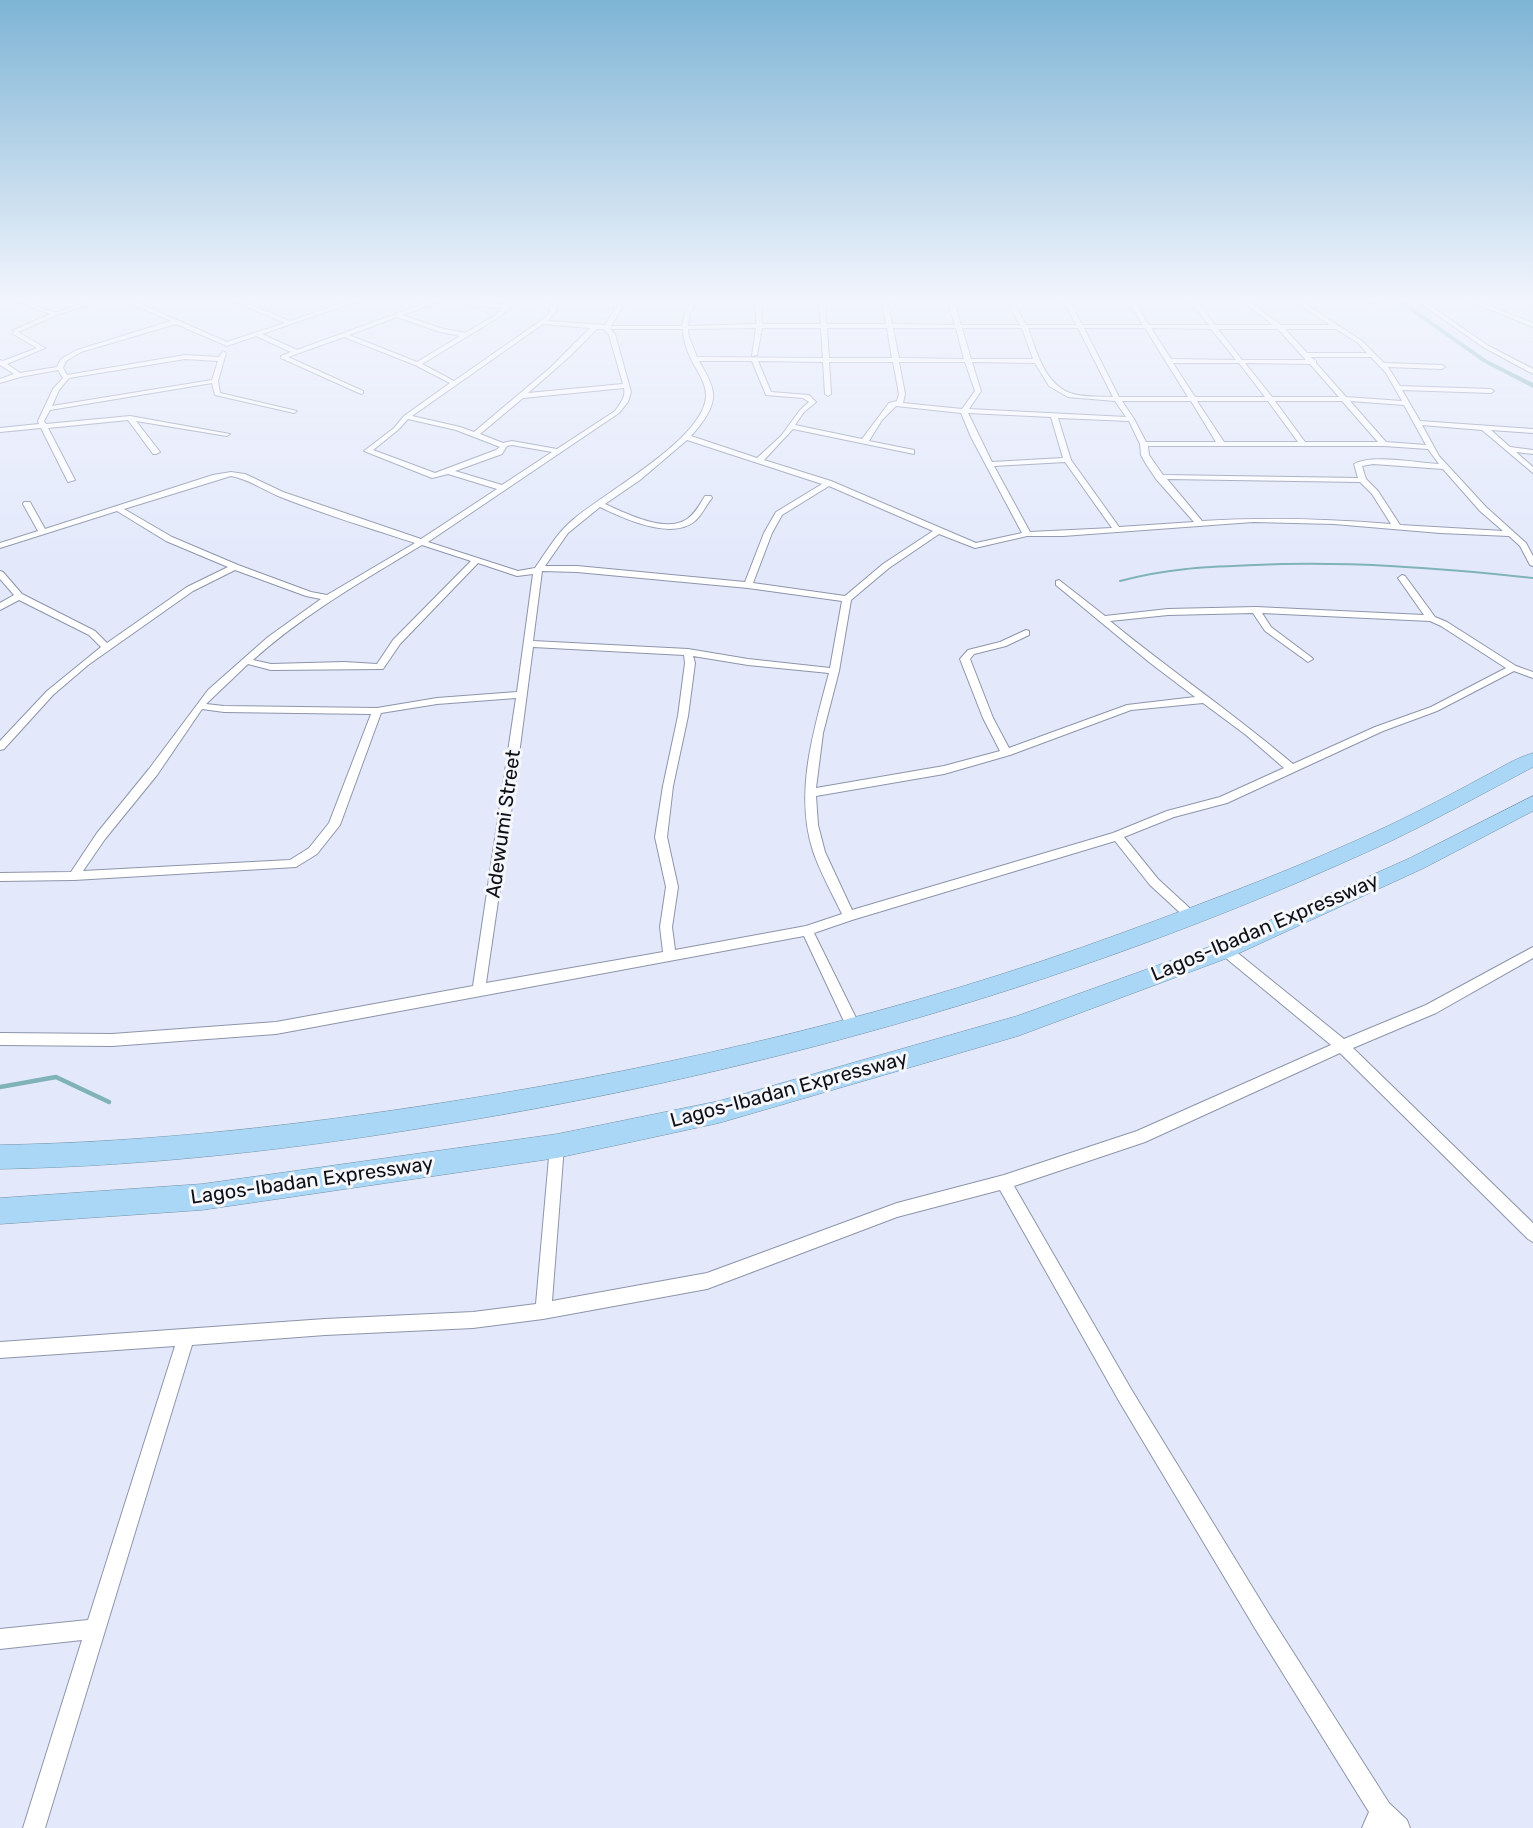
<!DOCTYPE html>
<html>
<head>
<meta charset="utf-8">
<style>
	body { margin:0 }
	canvas { display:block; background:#e3e9fb }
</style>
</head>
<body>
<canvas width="1533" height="1828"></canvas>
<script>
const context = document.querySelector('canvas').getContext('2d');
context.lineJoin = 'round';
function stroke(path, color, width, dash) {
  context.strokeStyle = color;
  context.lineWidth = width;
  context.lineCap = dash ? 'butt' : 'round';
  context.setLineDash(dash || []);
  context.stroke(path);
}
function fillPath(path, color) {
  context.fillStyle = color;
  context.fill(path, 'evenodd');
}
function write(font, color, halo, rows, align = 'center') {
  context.font = font + ' Rubik,sans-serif';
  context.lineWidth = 6;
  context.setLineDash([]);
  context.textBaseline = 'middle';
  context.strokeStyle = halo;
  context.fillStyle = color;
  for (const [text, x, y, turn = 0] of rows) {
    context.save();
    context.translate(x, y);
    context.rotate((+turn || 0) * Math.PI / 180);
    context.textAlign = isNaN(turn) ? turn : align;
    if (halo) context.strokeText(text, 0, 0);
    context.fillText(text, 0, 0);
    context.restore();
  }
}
const streamFar1 = new Path2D(`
	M1120,581C1168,568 1206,567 1255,565C1349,561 1440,568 1533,578`);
const stream = new Path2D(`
	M0,1087L56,1077L109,1102`);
const canal = new Path2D(`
	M1395,300H1402L1487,360L1533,383V388L1483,362Z`);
const minor = new Path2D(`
	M0,300H6L0,303Z
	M14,300C29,299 44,313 57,312C72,310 85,299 100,300L57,315L18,332L45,348L7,364L20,373L57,367L61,359L77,350L171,321L124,300H131L227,342L285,323L231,300H238L290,321L352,300H360L262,334L297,350L434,300H442L402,315L440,328L465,333L497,314L502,308L475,306L458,300L505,305L510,300H516L501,316L422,364L454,381L546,317L551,310L533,300H540L557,310L548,321L605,325L621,300H627L611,326H682L685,313L691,300H697L690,313L688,326L756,324V300L761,301L762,324H821L819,300H825L826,324H886L882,300H888L892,324L955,325L947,300H953L961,325H1020L1006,300H1012L1026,325H1076L1063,300H1069L1082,325H1143L1127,300H1133L1149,325H1209L1189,300H1195L1215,325H1273L1241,300H1247L1281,325H1330L1293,300H1299L1362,341L1384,363L1442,365L1445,367L1442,369L1388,367L1400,386L1491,389L1494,391L1491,393L1402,390L1420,421L1533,429V433L1491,430L1510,447L1533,450V454L1516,452L1533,467V473L1482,430L1422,425L1439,456L1486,507L1526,543L1533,556V566L1530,565L1520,546L1509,536L1440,533L1334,524L1253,522L1063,536H1027L975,548L939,534L889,568L851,600L839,671L823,733L816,788L944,766L1000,751L983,718L960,659L968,650L1000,642L1026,630L1029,631V635L1006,646L974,654L970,659L993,718L1009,748L1127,705L1195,697L1149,662L1056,585V581L1059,580L1105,616L1168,609L1256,607L1424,615L1398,578L1402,575L1405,576L1435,617L1447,622L1516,666L1533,672V678L1514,671L1437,711L1383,731L1227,803L1174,817L1124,837L1158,879L1196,914L1198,917L1196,920H1188L1150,885L1115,841L852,920L814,933L861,1028L859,1032L854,1034L849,1032L804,936L276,1034L112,1046L0,1045V1033L112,1034L276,1022L473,986L516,698L437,704L381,713L340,825L317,854L296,867L74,880L0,881V873L71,872L97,833L149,769L208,690L268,637L321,599L306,596L235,570L193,591L88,665L53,695L4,749L0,750V741L47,691L101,647L89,635L19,600L0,610V603L14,595L0,579V571L3,572L22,594L95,631L107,643L187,587L228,567L166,541L117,511L0,548V543L38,531L23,504L24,502H30L45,529L213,475L231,472L245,474L283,492L421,539L497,489L448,474L432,478L364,451L394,428L404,416L450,383L415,365L344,337L288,357L363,391V393L361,394L281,358V356L291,352L256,336L227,346L176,324L81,352L66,361L63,368L67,375L185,355L219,357L223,351L226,353L218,381L220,393L297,411L294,413L215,395L212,383L50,410L44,421L46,424L130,416L230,434L227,436L136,421L160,452L156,454H153L128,420L48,428L75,480L68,482L41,428L0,432V428L39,424L38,421L53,389L63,378L58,370L20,377L0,383V379L14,374L0,365V360L3,361L37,348L13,334L14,330L50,314ZM397,317L437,331L460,336L417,362L349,335ZM543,324L590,328L550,368L474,432L460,427L412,416ZM756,328L752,356L757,355L762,328H821L823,358L697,357L689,337L688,329ZM827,328H887L892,358H829ZM893,328H956L964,359L899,358ZM962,328H1022L1033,359H971ZM1028,328H1078L1113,397C1100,396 1082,398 1070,393C1044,383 1037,352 1028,328ZM1084,328H1145L1188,397H1119ZM1151,328L1211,329L1236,360L1171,359ZM597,329H604L609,335L623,384L528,393L569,357ZM610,329H683C683,339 687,351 691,359C696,370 707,383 706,397C703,439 606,492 575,518C558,531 547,551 535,568L518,571L428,542L619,413L628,402L631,392L615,334ZM1218,329H1278L1306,360H1242ZM1285,329H1336L1358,343L1367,353H1307ZM1310,357H1371L1386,373L1402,401L1346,397L1316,363V361ZM185,359L218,361L212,380L52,406L59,390L69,378ZM699,361H752L766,395L803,398L809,402L800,410L781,436L757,458L691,436C700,426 715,408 713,393C712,382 704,370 699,361ZM758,361L823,362L825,394L828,396L831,394L829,362H893L899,394L897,401L889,403L862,439L795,425L804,412L816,402L809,395L771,392ZM899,362H965L975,391L962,409L903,403L905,394ZM972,362L1035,363L1049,386L1068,397L1115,401L1126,417L969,409L981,391ZM1173,363H1239L1265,397H1195ZM1245,363L1310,364L1339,397H1272ZM624,388C626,397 620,404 615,411L557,449L512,441L503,443L480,434L523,398ZM1122,401H1191L1216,442H1146L1134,419ZM1197,401H1268L1298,442H1224ZM1275,401H1342L1378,442H1305ZM1350,401L1404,405L1426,445L1386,442ZM896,406L961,413L971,437L1022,533L976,543L831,481L764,460L793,429L914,454V450L869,441L882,420ZM968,413L1051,417L1063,458L992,462ZM1058,418L1129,421L1140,444L1141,455L1146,464L1156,479L1194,522L1119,527L1071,460ZM408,419L456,430L500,447L496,450L435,473L373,450L398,430ZM687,440L822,484L776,512L764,533L745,582L577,566H545L568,533L600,507C623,518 671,541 695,521C702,515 706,505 712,498L711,496H705C700,504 695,514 687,519C666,534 625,513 605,504L640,480ZM512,445L552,452L502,485L455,471L502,454L507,446ZM1148,446H1384L1428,449L1439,464C1418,463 1371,454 1354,464L1358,478L1163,475L1149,455ZM1065,462L1112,528L1030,532L994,466ZM1373,464L1443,469L1480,511L1503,531L1400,525L1378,491L1366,479L1362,466ZM231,476C248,479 262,489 278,496C323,514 369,528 415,543L327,595L311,592L238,565L172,537L124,509ZM1167,479L1360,482L1372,494L1391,524C1328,519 1266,517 1202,521ZM829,486L933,531L883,564L845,596L753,583L772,533L782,515ZM422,545L471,561L393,640L377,664L344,662L271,664L253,660C304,614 364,580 422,545ZM478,563L517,576L533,574L517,692L437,698L377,708L224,706L206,704L248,664L271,670L383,669L400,644ZM542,571L577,572L748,588L842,601L830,668L748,659L688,649L533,641ZM1253,613L1265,631L1308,662L1313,659L1311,657L1271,627L1262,613L1430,621L1441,626L1506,668L1431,707L1375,727L1293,764C1233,713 1171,671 1110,621L1168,615ZM533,647L684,655L685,663L678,716L663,786L655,837L666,887L660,927L663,952L486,983L515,785ZM693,656L748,665L829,673C814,730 794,792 813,851C820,872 832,893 842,914L806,926L675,950L672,927L678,887L667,837L673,786L688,716L695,663ZM1203,703L1246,735L1284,768L1220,797L1167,811L1113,833L852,910L825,852L818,825L816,796L944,774L1010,755L1131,710ZM202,709L224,712L371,714L329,823L309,848L290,860L83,871L105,839L157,775Z
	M1368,300H1374L1378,303L1373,304Z
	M1416,300H1422L1487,345L1533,369V374L1483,347Z
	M1467,300H1474L1533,323V327Z
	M1225,945L1229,946L1344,1039L1426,1005L1533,947V958L1436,1013L1353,1048L1533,1223V1242L1528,1239L1340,1053L1145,1142L1014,1186L1131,1389L1270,1616L1389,1803L1407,1820L1410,1828H1362L1369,1812L1256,1630L1119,1401L1000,1190L897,1217L707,1289L543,1319L473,1328L325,1335L192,1345L45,1828H23L82,1640L0,1649V1629L88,1620L175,1346L0,1358V1342L325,1319L473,1312L536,1304L550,1146L552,1141L557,1139L562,1141L564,1146L552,1301L707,1273L897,1203L1004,1175L1137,1131L1331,1045L1221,954L1219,950L1221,946Z`);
const motorway = new Path2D(`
	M1533,753V767C1486,792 1439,818 1391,841C1092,980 771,1071 447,1124C298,1149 151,1166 0,1169V1145C154,1142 303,1125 454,1101C681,1065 907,1012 1122,933C1212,900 1303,866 1390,825C1421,810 1452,794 1483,777C1499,769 1515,758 1533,753Z
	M1533,796V811L1424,868L1233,956L1018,1036L719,1123L557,1158L202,1210L0,1224V1198L202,1184L557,1134L719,1101L1017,1016L1217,944L1410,858Z`);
const streetNames = [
	["Adewumi Street",504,824,-82],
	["Lagos-Ibadan Expressway",1265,928,-23],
	["Lagos-Ibadan Expressway",789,1090,-15],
	["Lagos-Ibadan Expressway",312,1181,-8]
];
stroke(streamFar1, '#80b3b8', 2);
stroke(stream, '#80b3b8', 4.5);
fillPath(canal, '#80b3b8');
stroke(minor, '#8e95aa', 2);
stroke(motorway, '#7391a7', 1);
fillPath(minor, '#fff');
fillPath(motorway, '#aad7f5');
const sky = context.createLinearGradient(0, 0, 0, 556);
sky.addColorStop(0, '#7eb4d5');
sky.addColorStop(0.54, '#f2f5fd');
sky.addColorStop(1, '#f2f5fd00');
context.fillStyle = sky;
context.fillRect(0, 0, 1533, 556);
write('20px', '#0d1017', '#f5f7fb', streetNames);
</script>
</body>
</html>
